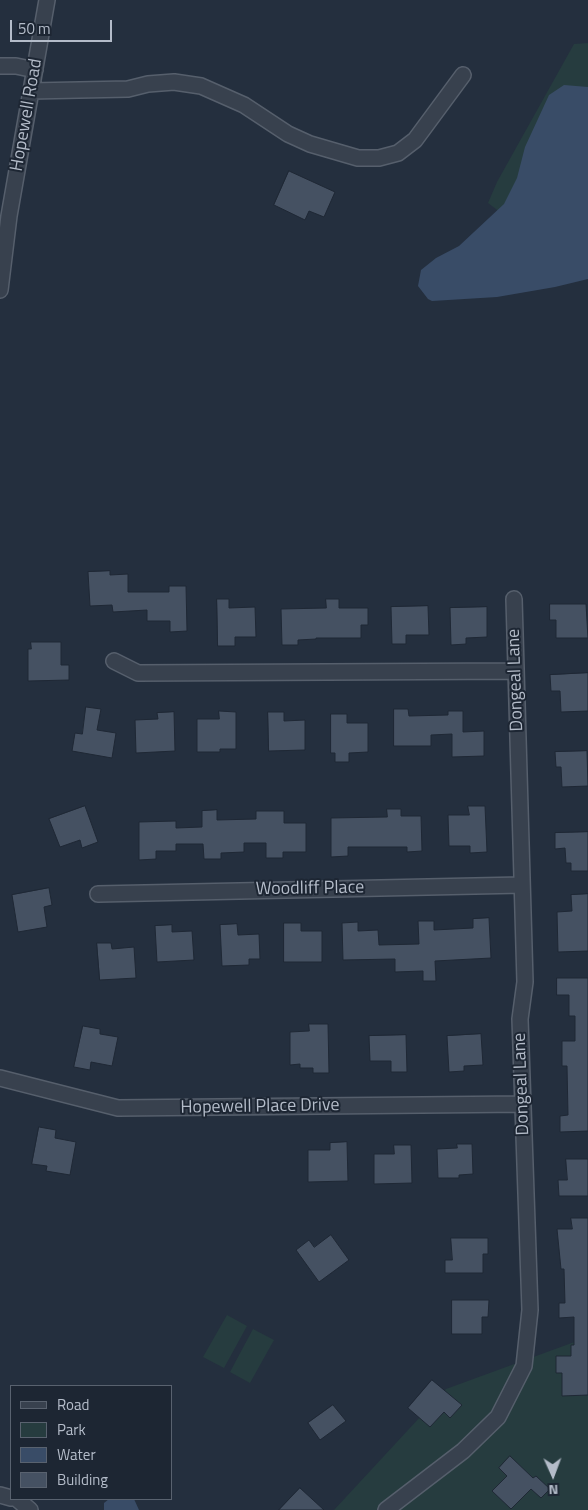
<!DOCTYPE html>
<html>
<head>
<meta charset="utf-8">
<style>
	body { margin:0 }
	#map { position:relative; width:588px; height:1510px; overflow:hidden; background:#242f3e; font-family:"Titillium Web",sans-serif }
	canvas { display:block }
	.legend { position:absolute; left:10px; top:1385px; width:162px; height:115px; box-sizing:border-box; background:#1d2633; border:1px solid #59626f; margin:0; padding:6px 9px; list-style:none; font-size:15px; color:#b4bcc9 }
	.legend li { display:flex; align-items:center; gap:10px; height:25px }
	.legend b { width:25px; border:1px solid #59626f }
	.north { position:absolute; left:528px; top:1450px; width:50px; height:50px; -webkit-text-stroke:4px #1d2633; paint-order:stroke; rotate:178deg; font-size:14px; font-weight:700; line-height:20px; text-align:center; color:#b4bcc9 }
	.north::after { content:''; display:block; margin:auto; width:18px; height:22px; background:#b4bcc9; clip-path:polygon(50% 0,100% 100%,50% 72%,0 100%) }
	.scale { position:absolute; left:10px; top:20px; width:102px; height:22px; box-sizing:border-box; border:2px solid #b4bcc9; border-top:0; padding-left:6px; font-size:15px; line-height:18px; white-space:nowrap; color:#b4bcc9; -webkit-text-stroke:4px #1d2633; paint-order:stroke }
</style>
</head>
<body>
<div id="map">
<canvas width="588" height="1510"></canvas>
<ul class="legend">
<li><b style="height:6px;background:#38414e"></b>Road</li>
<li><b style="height:14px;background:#263c3f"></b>Park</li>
<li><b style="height:14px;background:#394c67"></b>Water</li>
<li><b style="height:14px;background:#455162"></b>Building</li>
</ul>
<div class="north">N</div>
<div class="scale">50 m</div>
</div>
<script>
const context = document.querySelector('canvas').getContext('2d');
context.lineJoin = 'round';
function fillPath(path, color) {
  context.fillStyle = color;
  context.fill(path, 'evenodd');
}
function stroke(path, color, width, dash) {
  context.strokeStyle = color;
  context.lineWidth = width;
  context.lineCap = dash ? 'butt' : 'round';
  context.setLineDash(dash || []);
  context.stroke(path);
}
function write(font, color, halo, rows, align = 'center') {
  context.font = font + ' "Titillium Web",sans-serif';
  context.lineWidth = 4;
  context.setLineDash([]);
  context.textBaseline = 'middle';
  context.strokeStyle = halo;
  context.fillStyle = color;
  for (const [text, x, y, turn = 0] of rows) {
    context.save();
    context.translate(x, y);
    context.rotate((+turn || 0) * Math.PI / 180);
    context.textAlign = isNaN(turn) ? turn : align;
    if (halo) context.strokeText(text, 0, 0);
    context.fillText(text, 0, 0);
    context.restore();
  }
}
const green = new Path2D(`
	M588,43V279L488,203L497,182L574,44Z
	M227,1315L247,1326L224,1368L203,1357Z
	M253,1329L274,1340L250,1383L230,1372Z
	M588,1337V1510H334L446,1389Z`);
const water = new Path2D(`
	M564,85L588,87V279L555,287L497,297L432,301L428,299L418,286L421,270L436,258L459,246L504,204L517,178L525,147L549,95Z
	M109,1499H134L139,1510H104V1503Z`);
const building = new Path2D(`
	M289,171L335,192L324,217L309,211L305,220L274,205Z
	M110,571V575L128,574V592H169V586H186L187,631L170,632V621H147V610L113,612L112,605L90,606L88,572Z
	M217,599H229V608L255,607L256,637H235V646H218Z
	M326,599H339V608H368V625H361V638H316V639L298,640V645H282L281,609L326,608Z
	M550,604H586L588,638H556V620H550Z
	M428,606L429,635H406V644H392L391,607Z
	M487,607V637L466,638V644L451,645L450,608Z
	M31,642H61V665H69V680L28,681V649H31Z
	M588,673V711L561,712L560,691H551L550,675Z
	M86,707L101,709L97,730L116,733L112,758L72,751L75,733L82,734Z
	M394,709H408L409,716L448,715V711H463V732L484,731V756L452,757V734L431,735V746H394Z
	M219,711L236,712V749H220V752H197V719H219Z
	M174,712L175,751L136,753L135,720L158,719L157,713Z
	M268,712H284V721L305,720V750L269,751Z
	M331,714H347V723H368V752L349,753V762H335V753H331Z
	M587,751L588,786L562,787L561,767H556L555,752Z
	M85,806L98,842L82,848L80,840L60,847L49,819Z
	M468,806H485L487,852L470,853V846H449L448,815H469Z
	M387,809H401V816H421L422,851L407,852V847H348V856L331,857V818L387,817Z
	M217,810V820L256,819V811H284V823H306V852H283V858H266V843H244V852L221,853V859H204L203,844H176V851H156V859L139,860V822L176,821V828L202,827V811Z
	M588,832V871H571V863H566L565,848L555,849V833Z
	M49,888L52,905L44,907L47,927L18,932L12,895Z
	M588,894V951L558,952L557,912L572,911L571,895Z
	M489,918L491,958L435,961L436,981H423V971L395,972V959L343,960L342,923L358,922V931L378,930L379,945L419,944L418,921H434V930L473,928V919Z
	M284,923H301V931H322V962H284Z
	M237,924L238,935L259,934L260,959H249V965L222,966L220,925Z
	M172,925V932L192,931L194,960L157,962L155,926Z
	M97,943H111L112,949L134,947L136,978L100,980Z
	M557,978H588V1131L560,1132V1116L568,1115L567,1066H562V1041H575V1016H569V995H557Z
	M309,1024H328L329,1073H313V1068H300V1064L290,1065V1032L309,1031Z
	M83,1026L100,1029V1034L118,1037L112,1066L91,1062L90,1070L74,1067Z
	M481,1034L483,1065L464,1066V1071L449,1072L447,1036Z
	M406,1035L407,1072H391V1061H370L369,1036Z
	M39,1127L56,1130L55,1138L76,1142L70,1175L46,1171L47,1166L32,1164Z
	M347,1142L348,1181L308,1182V1150H330V1143Z
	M457,1144H472L473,1174L459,1175V1178H438L437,1149L457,1148Z
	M394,1145H411L412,1183L374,1184V1154H394Z
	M566,1159H588V1196H559L558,1180H567Z
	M571,1218H588V1395L562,1396V1373H556V1356H571V1345H574V1317L559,1318V1303H565L564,1269H561L557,1229H572Z
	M331,1235L349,1260L319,1282L296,1250L309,1240L314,1247Z
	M451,1238H488V1254H483V1273H445V1260H452Z
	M452,1300H489L488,1317H482V1334H452Z
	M432,1380L462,1405L450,1418L444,1412L430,1427L408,1408Z
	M333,1405L346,1421L320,1440L308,1423Z
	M510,1456L533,1478L536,1476L550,1489L541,1498L531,1489L511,1509L492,1491L507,1476L499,1468Z
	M300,1488L324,1510H279Z`);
const minor = new Path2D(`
	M0,66H16L35,70
	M31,91L128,89L148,84L174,82L201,86L244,105L288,134L310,144L358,158H379L398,153L415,140L463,75
	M0,290L9,216L47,0
	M114,661L138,673L516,671
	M98,894L522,885
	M0,1078L118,1108L523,1104
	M0,1495L11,1498
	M17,1499L30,1510
	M386,1510L463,1451L498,1417L524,1366L530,1310L520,1019L525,982L514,599`);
const streetNames = [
	["Hopewell Road",27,115,-80],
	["Dongeal Lane",516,680,-92],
	["Woodliff Place",310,889,-1],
	["Dongeal Lane",522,1084,-92],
	["Hopewell Place Drive",260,1107,-1]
];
fillPath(green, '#263c3f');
fillPath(water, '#394c67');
fillPath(building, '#455162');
stroke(building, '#1f2835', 1);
stroke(minor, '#565f6c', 18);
stroke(minor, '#38414e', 15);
write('18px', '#b4bcc9', '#1d2633', streetNames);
</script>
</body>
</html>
